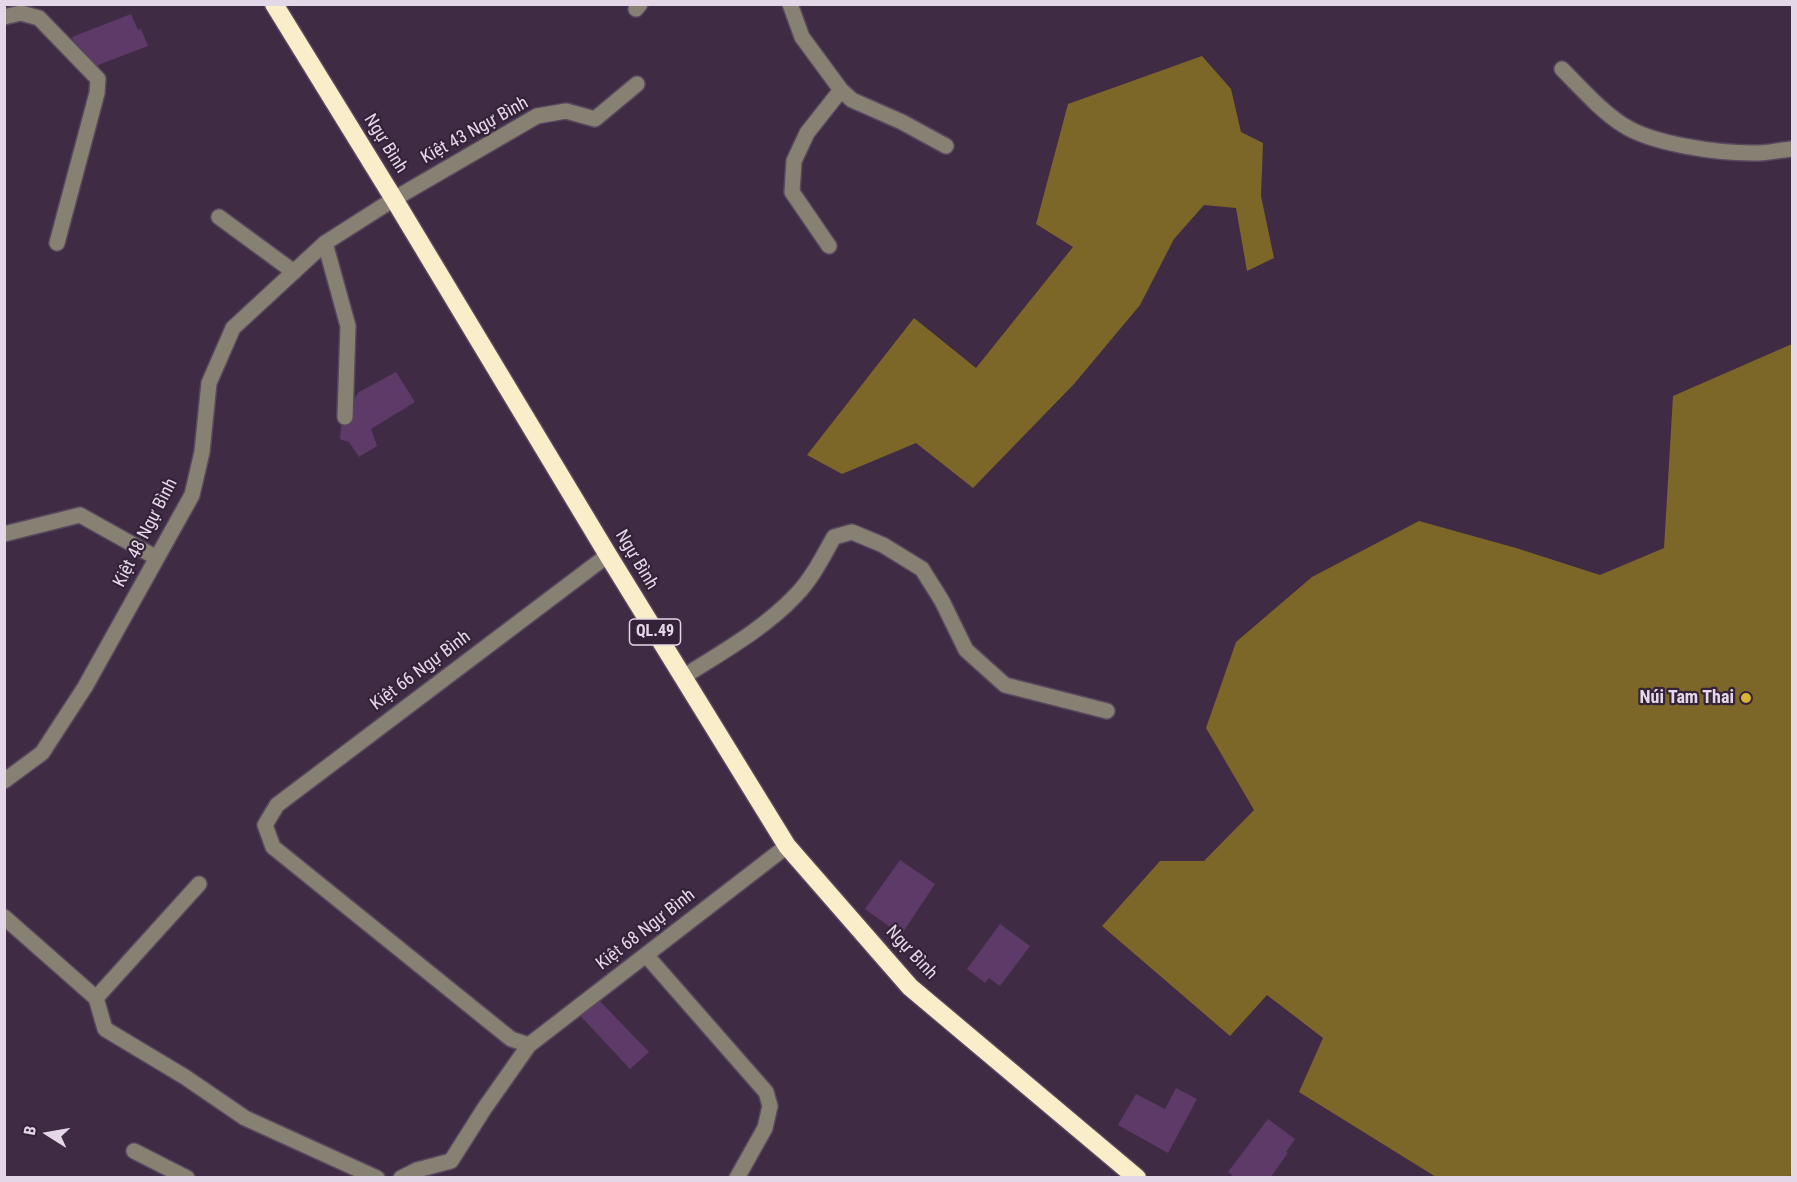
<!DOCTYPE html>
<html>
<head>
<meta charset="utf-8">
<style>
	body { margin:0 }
	#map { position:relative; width:1797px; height:1182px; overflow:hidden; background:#3f2c44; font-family:"Roboto Condensed",sans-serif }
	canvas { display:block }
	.frame { position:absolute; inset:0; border:6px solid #e4d8e8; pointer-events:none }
	.north { position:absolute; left:18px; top:1104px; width:60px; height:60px; -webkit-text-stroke:4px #342239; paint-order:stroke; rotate:281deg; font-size:16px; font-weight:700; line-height:24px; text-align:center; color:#e4d8e8 }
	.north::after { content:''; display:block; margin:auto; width:21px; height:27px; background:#e4d8e8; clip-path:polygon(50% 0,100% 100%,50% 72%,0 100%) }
</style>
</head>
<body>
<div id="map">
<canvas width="1797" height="1182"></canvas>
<div class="frame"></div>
<div class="north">B</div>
</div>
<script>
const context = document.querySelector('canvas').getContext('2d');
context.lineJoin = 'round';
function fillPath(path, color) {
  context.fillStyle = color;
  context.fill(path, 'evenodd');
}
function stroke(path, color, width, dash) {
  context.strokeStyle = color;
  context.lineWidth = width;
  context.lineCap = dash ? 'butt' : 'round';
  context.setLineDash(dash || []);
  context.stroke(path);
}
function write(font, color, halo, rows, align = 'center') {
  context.font = font + ' "Roboto Condensed",sans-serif';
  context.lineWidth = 4.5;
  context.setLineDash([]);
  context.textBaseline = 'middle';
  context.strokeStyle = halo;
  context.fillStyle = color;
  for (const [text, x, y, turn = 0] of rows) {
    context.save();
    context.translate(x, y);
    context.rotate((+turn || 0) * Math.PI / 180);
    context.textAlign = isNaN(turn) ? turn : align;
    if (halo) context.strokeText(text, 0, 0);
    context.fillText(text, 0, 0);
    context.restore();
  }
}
const forest = new Path2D(`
	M1202,56L1231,89L1241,132L1263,143L1261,196L1274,258L1247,271L1236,208L1204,205L1174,239L1140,305L1074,384L973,488L916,443L842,474L807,455L914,318L976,368L1073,247L1036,224L1068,104Z
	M1792,344V1174L1788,1178L1436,1177L1299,1092L1323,1038L1267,995L1230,1036L1102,926L1160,861H1204L1254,810L1206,728L1236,642L1312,577L1419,521L1516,548L1600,575L1664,548L1673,396Z`);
const building = new Path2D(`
	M131,14L138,30L141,29L148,46L85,70L72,37Z
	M396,372L415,402L371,429L377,446L359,457L349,442L340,439L342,416L359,392Z
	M900,860L935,884L901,935L865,909Z
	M1000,924L1030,946L1000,986L989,978L985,983L967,969Z
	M591,992L649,1052L630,1069L573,1008Z
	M1176,1088L1197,1099L1168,1153L1118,1125L1136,1094L1165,1109Z
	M1268,1119L1295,1139L1286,1152L1288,1153L1270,1178H1235L1228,1172Z`);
const minor = new Path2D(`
	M790,4L802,37L841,90L852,100L902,122L946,146
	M636,9L640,4
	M4,17L21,13L39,18L98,79L97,93L57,243
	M1562,69C1581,88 1600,110 1623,125C1652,144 1717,153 1752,153C1765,154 1779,150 1792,149
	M219,217L294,272
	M325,243L348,326L345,417
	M829,246L792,192L794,161L807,133L841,90
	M4,534L80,515L157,558
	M683,677C722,652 764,629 796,595C812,579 823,556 834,537L852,532L883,545L922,569L942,601L966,650L1005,685L1107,711
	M4,781L42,753L85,687L192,495L202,452L209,383L233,328L325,243L394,199L537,116L566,111L595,119L637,84
	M4,917L96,998L105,1029L185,1077L245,1118L377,1178
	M646,955L766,1092L770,1106L765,1128L737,1178
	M96,998L199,884
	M529,1045L511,1039L273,847L265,825L277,805L608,555
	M134,1151L187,1178
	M401,1178L417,1170L451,1161L484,1109L529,1045L787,846`);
const highway = new Path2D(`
	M274,4L394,199L608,555L787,846L910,987L1137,1178`);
const markers = [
	[1746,698,6,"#dbb233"]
];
const shields = [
	[655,632,51]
];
const shieldNames = [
	["QL.49",655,632]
];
const streetNames = [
	["Kiệt 43 Ngự Bình",475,131,-29],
	["Ngự Bình",385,144,58],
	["Kiệt 48 Ngự Bình",146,533,-63],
	["Ngự Bình",636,560,59],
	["Kiệt 66 Ngự Bình",421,671,-37],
	["Kiệt 68 Ngự Bình",646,930,-38],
	["Ngự Bình",911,953,47]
];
const poiNames = [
	["Núi Tam Thai",1734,698]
];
fillPath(forest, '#7c6628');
fillPath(building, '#5d3a67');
stroke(minor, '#59485e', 18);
stroke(highway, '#59485e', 21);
stroke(minor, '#878173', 15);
stroke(highway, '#faedc9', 18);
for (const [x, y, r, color] of markers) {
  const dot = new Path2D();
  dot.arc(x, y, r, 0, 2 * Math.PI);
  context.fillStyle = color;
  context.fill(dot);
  stroke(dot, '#342239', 2);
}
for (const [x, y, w] of shields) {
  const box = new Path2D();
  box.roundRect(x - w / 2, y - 13, w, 26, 4.5);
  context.fillStyle = '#342239';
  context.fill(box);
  stroke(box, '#e4d8e8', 1.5);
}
write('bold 16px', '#e4d8e8', null, shieldNames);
write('18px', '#e4d8e8', '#342239', streetNames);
write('bold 18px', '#e4d8e8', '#342239', poiNames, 'right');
</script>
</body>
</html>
